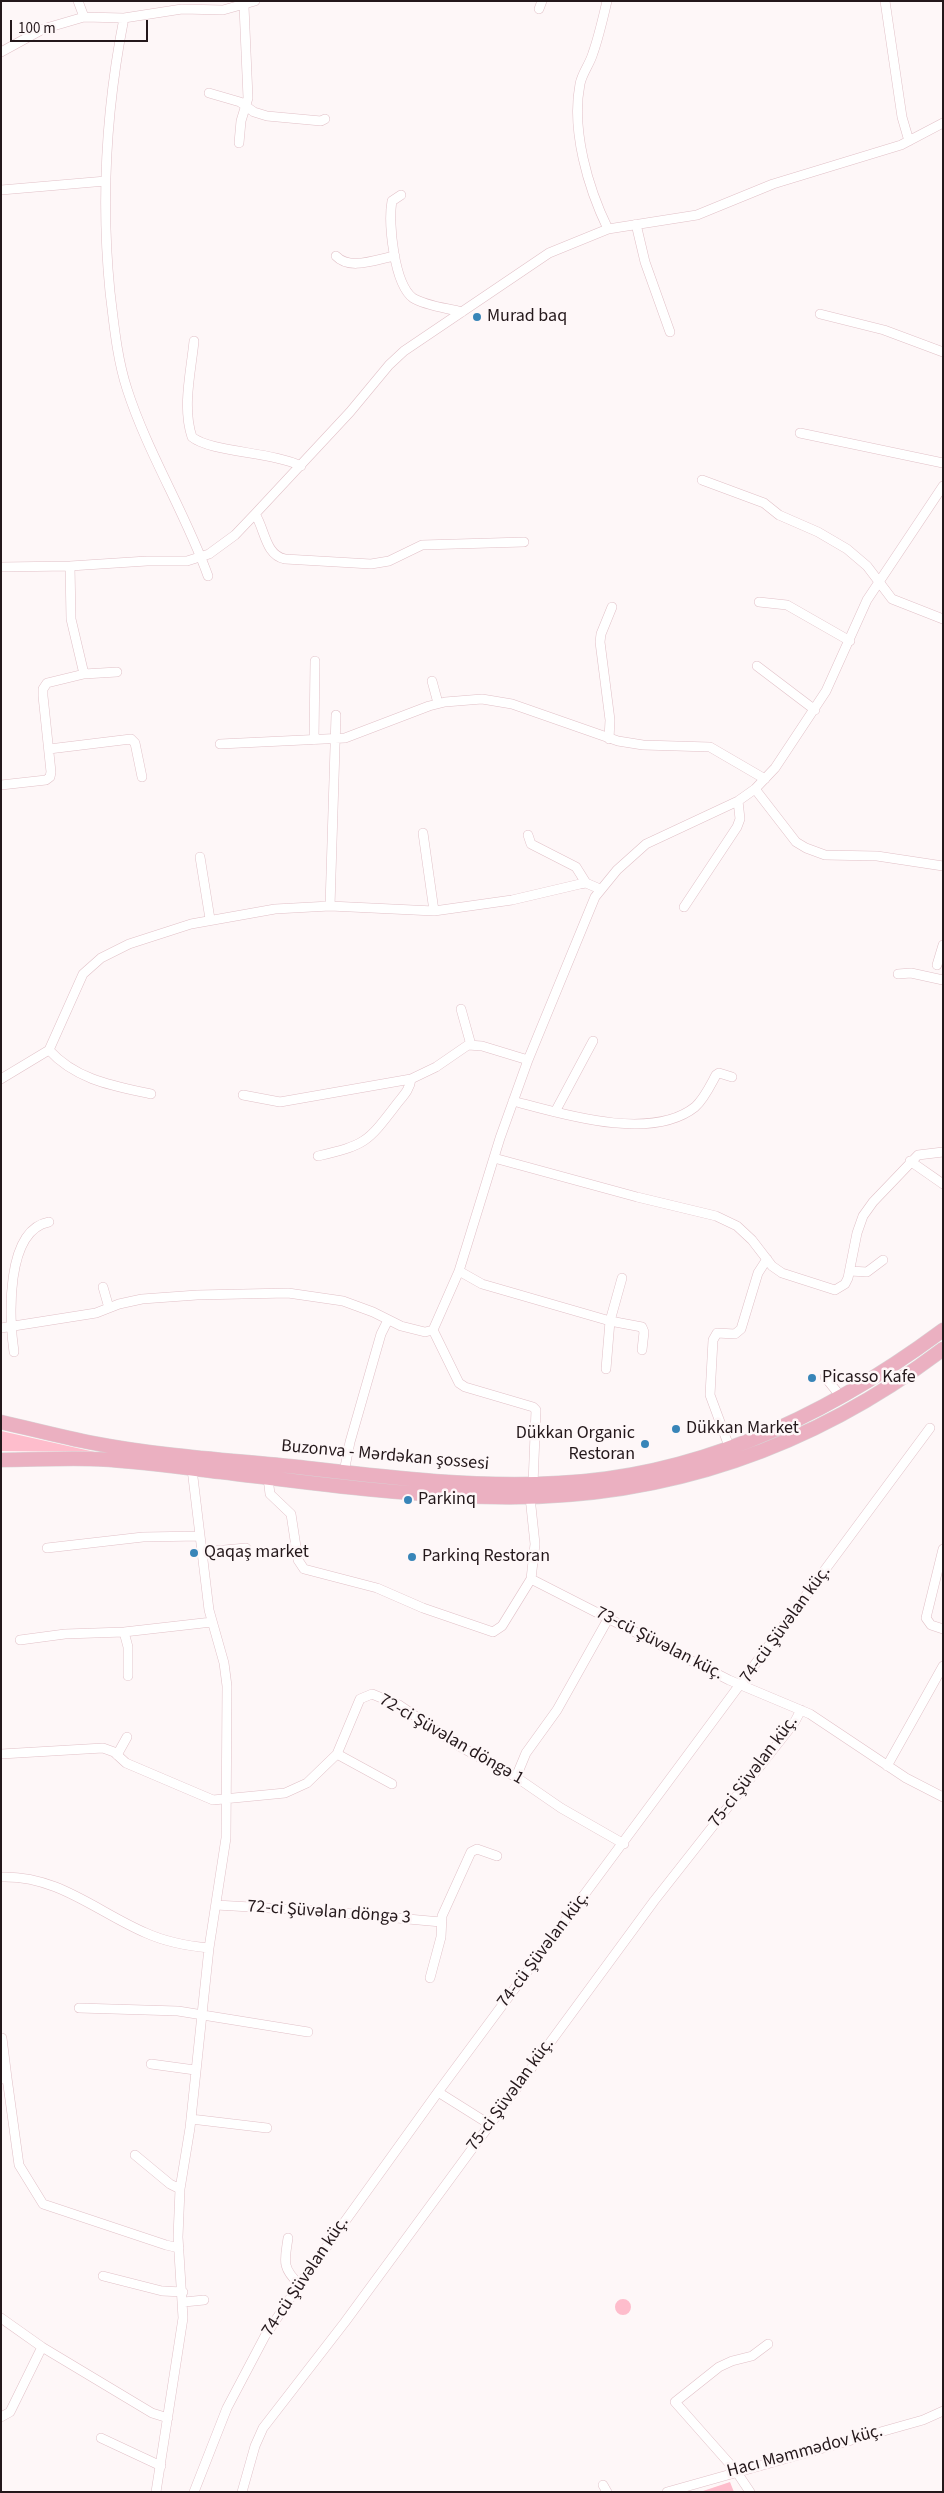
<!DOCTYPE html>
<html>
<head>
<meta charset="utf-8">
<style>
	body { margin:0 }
	#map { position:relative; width:944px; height:2493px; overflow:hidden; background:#fef7f8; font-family:"Source Sans 3",sans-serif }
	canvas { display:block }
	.frame { position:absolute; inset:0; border:2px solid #24181b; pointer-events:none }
	.scale { position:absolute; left:10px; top:20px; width:138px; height:22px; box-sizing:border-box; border:2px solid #24181b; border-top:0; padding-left:6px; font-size:15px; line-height:18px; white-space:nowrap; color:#24181b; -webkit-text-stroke:4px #fef7f8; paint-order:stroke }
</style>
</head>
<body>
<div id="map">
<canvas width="944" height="2493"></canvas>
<div class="frame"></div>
<div class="scale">100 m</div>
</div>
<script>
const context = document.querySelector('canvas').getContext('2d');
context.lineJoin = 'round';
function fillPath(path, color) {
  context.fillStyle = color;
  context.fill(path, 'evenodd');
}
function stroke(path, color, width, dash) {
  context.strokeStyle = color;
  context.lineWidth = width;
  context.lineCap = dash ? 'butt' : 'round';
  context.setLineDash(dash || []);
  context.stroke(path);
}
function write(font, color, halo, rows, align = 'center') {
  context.font = font + ' "Source Sans 3",sans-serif';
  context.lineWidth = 5;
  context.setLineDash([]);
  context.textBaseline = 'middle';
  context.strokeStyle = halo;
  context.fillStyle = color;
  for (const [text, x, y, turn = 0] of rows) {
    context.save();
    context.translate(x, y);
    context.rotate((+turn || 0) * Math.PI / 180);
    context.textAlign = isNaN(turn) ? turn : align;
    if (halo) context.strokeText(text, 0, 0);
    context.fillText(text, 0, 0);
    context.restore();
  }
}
const green = new Path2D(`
	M1,1431L95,1452L1,1451Z
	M615 2307a8 8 0 1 1 16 0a8 8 0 1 1-16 0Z
	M730,2482L734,2492H700Z`);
const minor = new Path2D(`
	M78,1L84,17
	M607,1C603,18 599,36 593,53C590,64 582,73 580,84C571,130 588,188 608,229
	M885,1L902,117L909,141
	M539,9L542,1
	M124,18C106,109 101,201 110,292C114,325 117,358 127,389C148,454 185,512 208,576
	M1,52L43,29L84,17L124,18L182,9L223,10L255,1
	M209,93L240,102L254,112L267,116L321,121L325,119
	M239,143L241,121L248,98L244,6
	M1,190L106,181
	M401,195L392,201C388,223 394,284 413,298C426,306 447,308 462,312
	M636,224L645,262L670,332
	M336,256C350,271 377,259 395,256
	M820,314L884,330L943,352
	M194,341C191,372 182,407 192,437C210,452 273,452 301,466
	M800,433L943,463
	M702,480L764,503L779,515L818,532L847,549L867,566L892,599L943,619
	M255,514C265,529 265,555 285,559L371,564L389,561L422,545L524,542
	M70,566L71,619L84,674
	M1,567L70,566L147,561H187L209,554L235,535L255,514L350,412L389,365L404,351L549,253L608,229L697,215L773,184L901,145L943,123
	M759,602L787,605L850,641
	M757,666L815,710
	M432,681L438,703
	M609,739L610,720L600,642L601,634L612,607
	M314,740L315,661
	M220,744L345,738L429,706L445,702L482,699L512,704L618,741L643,745L710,747L765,779
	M49,749L131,739L135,743L142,777
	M1,785L46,780L50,777L51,772L43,696V689L47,683L84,674L117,672
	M755,789L796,842L806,848L825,855L877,856L943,866
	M423,833L434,911
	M528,835L531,844L576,867L586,883
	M200,857L210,919
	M330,906L336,715
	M684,907L737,827L740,819L738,801
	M937,965L943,945
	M898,974L911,973L943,980
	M461,1009L471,1045
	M49,1050C76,1080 114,1086 151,1094
	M1,1079L49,1050L83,974L101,958L129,944L191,924L275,909L330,906L434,911L512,900L580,884L586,883L600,889
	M243,1095L280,1102L411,1079L436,1067L468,1045L482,1046L528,1060
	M513,1101C562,1114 651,1142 695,1107C704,1099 710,1086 716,1075L719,1073L732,1077
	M555,1112L593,1041
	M318,1156C365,1145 367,1143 396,1105C402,1097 410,1090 411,1079
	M494,1158L637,1197L716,1216L737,1226L752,1240L772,1266L782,1273L835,1290L845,1284L848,1278L857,1233L863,1216L873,1202L918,1155L943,1152
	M910,1161L943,1184
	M459,1271L482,1284L610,1321L642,1327L644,1332L642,1350
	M850,1271L867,1272L883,1260
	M103,1287L109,1308
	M1,1328L96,1313L119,1304L142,1299L197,1295L288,1293L343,1301L373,1312L401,1326L425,1332L433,1330L459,1271L500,1138L528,1060L595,897L617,870L646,844L738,801L755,789L775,768L826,691L867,600L943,486
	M433,1330L459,1383L465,1387L533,1407L536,1410L533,1484
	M14,1352C9,1319 5,1230 49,1222
	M606,1369L610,1321L622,1278
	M825,1377L842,1398
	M730,1449L710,1395L713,1340L717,1333L735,1334L741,1329L758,1273L767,1259
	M344,1472L350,1442L381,1334L388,1320
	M268,1478L270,1494L291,1514L298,1560L304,1569L377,1588L423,1608L493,1632L502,1626L531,1579L535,1544L530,1497
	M47,1548L143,1537L200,1536
	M943,1549L926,1618L931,1625L943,1629
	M202,1552L246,1548
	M531,1579L729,1680L810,1714L906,1778L943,1797
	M124,1632L128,1647V1676
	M20,1640L65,1634L124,1632L212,1622
	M1,1754L103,1748L114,1752L126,1763L213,1800L285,1793L307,1783L337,1754L360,1699L372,1694L399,1705L459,1746L516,1777L561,1808L624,1844
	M337,1754L392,1784
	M117,1755L127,1737
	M887,1766L943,1666
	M516,1777L526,1753L557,1710L608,1619
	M1,1877C58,1875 97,1912 146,1933C166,1942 188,1946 209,1948
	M216,1905L320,1911L441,1922
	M430,1978L441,1937L442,1916L471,1852L477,1849L497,1856
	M79,2008L178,2011L308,2032
	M2,2038L7,2078
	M151,2064L195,2070
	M1,2079L7,2078L19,2165L43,2204L166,2245L179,2248
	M438,2092L489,2124
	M191,2119L267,2128
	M135,2155L170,2184L180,2189
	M288,2238C285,2260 281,2267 299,2284
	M103,2276L162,2291L183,2292
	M184,2302L204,2300
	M1,2318L42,2347L152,2413L168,2418
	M1,2417L10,2412L42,2347
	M101,2438L161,2466
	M603,2485L607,2492
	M156,2492L183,2318L178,2237L180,2189L190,2128L209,1948L226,1838L227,1686L224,1663L209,1610L192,1469
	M194,2492L227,2408L265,2336L297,2288L438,2092L930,1428
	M242,2492L255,2446L263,2428L345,2322L654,1901L794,1723L801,1710
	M667,2492L923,2420L943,2411
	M750,2492L736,2471L675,2402L719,2367L732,2361L752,2356L768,2344`);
const primary = new Path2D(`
	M1,1422C32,1429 62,1437 93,1443C160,1456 230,1460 298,1467C385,1477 472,1488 559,1483C702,1476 830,1414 943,1330
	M1,1460C31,1460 60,1458 90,1459C134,1460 178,1467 221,1472C312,1483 404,1496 495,1497C661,1500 811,1449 943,1349`);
const markers = [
	[477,317,5,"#3885b8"],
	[812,1378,5,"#3885b8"],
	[676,1429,5,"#3885b8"],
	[645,1444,5,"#3885b8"],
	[408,1500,5,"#3885b8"],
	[194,1553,5,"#3885b8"],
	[412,1557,5,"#3885b8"]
];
const poiNames = [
	["Murad baq",487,317],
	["Picasso Kafe",822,1378],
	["Dükkan Market",686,1429],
	["Dükkan Organic",635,1434,"right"],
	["Restoran",635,1455,"right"],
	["Parkinq",418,1500],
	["Qaqaş market",204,1553],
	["Parkinq Restoran",422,1557]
];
const streetNames = [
	["Buzonva - Mərdəkan şossesi",385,1456,5],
	["74-cü Şüvəlan küç.",786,1625,-54],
	["73-cü Şüvəlan küç.",659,1644,27],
	["72-ci Şüvəlan döngə 1",451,1740,30],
	["75-ci Şüvəlan küç.",754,1772,-53],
	["72-ci Şüvəlan döngə 3",329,1913,4],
	["74-cü Şüvəlan küç.",544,1950,-53],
	["75-ci Şüvəlan küç.",511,2095,-54],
	["74-cü Şüvəlan küç.",306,2277,-56],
	["Hacı Məmmədov küç.",805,2452,-15]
];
fillPath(green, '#febdcc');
stroke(minor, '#e1c0c7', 10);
stroke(primary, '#d8d5d6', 15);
stroke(minor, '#fff', 9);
stroke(primary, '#ebb0c1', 14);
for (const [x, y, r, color] of markers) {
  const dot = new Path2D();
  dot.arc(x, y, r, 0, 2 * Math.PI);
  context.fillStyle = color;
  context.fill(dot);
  stroke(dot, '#fef7f8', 2);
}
write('18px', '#24181b', '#fef7f8', poiNames, 'left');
write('18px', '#24181b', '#fef7f8', streetNames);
</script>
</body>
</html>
